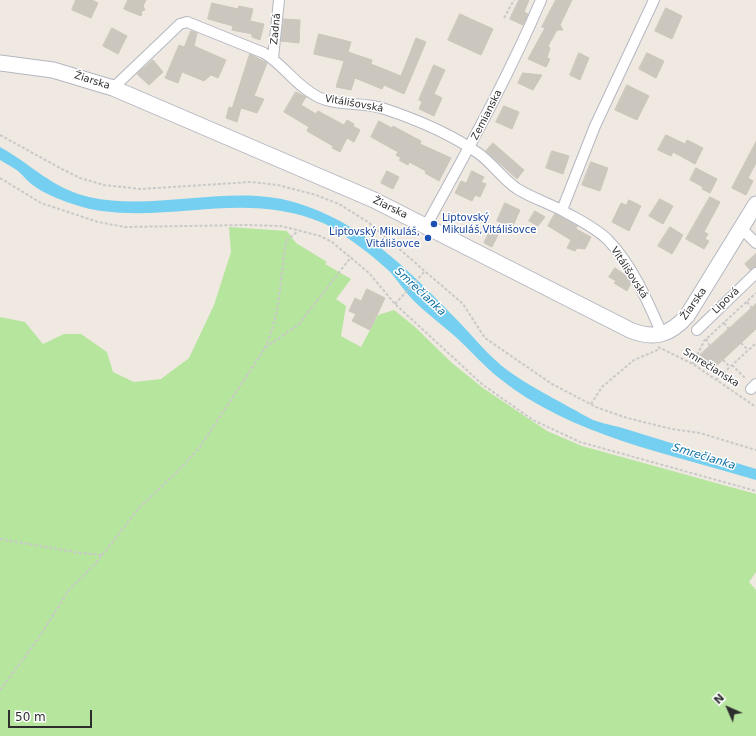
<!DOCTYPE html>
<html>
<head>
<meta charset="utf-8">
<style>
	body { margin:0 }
	#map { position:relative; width:756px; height:736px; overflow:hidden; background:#efe9e1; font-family:"DejaVu Sans",sans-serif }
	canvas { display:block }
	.north { position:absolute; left:708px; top:688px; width:40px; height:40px; -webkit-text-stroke:3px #fff; paint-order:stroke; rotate:315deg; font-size:11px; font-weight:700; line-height:16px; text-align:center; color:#2e2e2e }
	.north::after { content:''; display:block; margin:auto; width:14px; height:18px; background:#2e2e2e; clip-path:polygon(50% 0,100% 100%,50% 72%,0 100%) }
	.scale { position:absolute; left:8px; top:710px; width:84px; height:18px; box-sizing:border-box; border:2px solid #2e2e2e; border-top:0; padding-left:5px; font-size:12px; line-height:14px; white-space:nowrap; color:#2e2e2e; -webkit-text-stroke:3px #fff; paint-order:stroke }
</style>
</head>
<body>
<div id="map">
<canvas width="756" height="736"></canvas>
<div class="north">N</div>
<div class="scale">50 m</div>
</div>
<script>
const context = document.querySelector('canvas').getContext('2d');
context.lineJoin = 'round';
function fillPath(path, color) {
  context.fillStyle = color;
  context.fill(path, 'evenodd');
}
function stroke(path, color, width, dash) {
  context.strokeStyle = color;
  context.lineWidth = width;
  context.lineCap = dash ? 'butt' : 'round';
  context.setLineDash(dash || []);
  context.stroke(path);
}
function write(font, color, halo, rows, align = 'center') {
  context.font = font + ' "DejaVu Sans",sans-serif';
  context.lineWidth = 3;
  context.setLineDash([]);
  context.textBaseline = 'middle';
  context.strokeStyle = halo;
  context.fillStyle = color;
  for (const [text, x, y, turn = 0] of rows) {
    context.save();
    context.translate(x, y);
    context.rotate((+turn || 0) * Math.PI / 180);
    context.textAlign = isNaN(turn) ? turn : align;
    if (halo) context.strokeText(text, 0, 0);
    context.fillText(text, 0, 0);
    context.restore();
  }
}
const green = new Path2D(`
	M229,227L287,231L296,243L327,262L325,264L351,279L336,299L346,306L341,336L361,347L378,315L394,310L414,326L452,363L483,388L547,431L582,446L756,494V572L749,582L756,590V736H0V317L25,322L43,344L64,334H81L107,352L113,372L134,382L161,379L189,358L214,305L231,252Z`);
const water = new Path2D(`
	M0,147C31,164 53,189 89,197C160,213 236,180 306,206C371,229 414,276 461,324C476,340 490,357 507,370C526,384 548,395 569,407C578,411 587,418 596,421C607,425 618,426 629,430C671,443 714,456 756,469V480C670,454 569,435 499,378C484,366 472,352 458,339C444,326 427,314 413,300C405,292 399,282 391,273C379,260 339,230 323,223C248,191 178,221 102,211C83,209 49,197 34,186C28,182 24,176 18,171C13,167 6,164 0,160Z`);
const building = new Path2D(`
	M76,0H92L98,3L91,18L72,10Z
	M128,0H146L143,6L145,10L142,11L141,16L124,9Z
	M519,0H529L524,12L528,14L523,25L510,19Z
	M556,0H572L560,25L563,30H557L548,46L550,48L547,58L550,59L546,67L528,59L545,28L542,27Z
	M212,3L238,9L239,6L253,9L250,21L264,24L260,40L252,37V34L232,30L233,26L208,19Z
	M666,8L682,16L672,39L655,31Z
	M460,14L493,29L481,55L448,40Z
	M284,19L300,20L299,43L281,41Z
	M112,28L127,36L118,54L103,46Z
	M191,31L197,33L194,46L226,60L218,78L211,75L204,81L182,72L178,83L165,78L179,45L184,47Z
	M319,34L351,42L348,52L372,60L371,64L401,76L416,38L426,42L404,94L384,85L382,89L355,78L351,90L336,87L344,61L314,54Z
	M579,53L589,58L580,80L570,75Z
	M647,53L664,61L656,78L639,69Z
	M250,54L267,63L254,96L264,99L257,113L241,108L237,122L226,118L229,107L232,108Z
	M153,60L163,72L149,85L137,74Z
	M434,65L445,70L434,94L442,98L434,116L419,109L422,102L419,100Z
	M523,73L542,75L533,90L518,83Z
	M627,85L649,96L637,120L615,110Z
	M296,92L306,97L301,105L316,114L318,111L344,125L347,120L354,124L353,126L360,130L354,142L347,138L340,152L332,148L333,146L307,131L309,127L284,112Z
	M504,106L519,112L512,129L496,122Z
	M379,121L392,128L393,126L421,141L420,144L451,158L439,181L425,173L426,171L409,162L408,165L399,160L401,158L396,155L398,152L371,137Z
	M666,135L685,144L687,140L703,148L695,164L673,152L671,156L658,150Z
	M756,142V163L748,178L753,181L746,195L732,188Z
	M493,143L524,170L517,179L486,151Z
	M552,151L569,156L563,174L546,168Z
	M591,162L608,168L600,191L582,185Z
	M696,168L717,179L710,193L702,189L703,187L690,180Z
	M387,171L399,177L393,189L381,183Z
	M472,171L484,177L481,182L486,184L480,197L475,195L472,201L455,193L461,181L466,183Z
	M710,197L720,202L704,232L708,234L705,239L709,241L704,249L686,239Z
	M660,199L673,206L663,224L649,216Z
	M629,200L641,206L629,231L612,222L621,203L626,205Z
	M505,203L520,210L512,228L497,221Z
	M535,211L545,217L538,226L529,221Z
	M555,214L577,226L576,229L591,237L585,249L577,248L575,251L567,248L571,240L548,226Z
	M492,227L500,231L492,247L484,243Z
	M670,227L683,235L672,254L658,246Z
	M756,254V267L750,270L745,264Z
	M615,268L625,275L631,283L627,291L614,283L616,281L609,277Z
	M367,289L385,298L370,330L352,321L356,314L349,311L355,298L361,301Z
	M756,304V329L713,369L700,355Z`);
const path = new Path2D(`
	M504,18L514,0
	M0,135L60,168L80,178L104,185L141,189L251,182L278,185L316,195L339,204L368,222L463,304L485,338L552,384L596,407L627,418L672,429L700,433L756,450
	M0,178L41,203L98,222L125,227L246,225L281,226L320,236L332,242L369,273L395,304L483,385L533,420L580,442L756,491
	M747,302L752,308
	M395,304L425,271
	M724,323L729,329
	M706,339L710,346
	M741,343L748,350
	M658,347L693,364L756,407
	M265,348C281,314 280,277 286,241L298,231
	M723,360L730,367
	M693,364L704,341L756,293
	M732,365L746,379
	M716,380L756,343
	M591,404L602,387L634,360L660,349
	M0,539L80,553L102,555
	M0,690L38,639L69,590L96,563L139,508L178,471L200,447L265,348L299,324L351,257`);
const street = new Path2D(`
	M273,58L279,0
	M113,88L180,24L187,22L264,53C284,65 296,86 318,97C339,107 363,101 385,109C415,119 452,135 478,153C492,163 502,178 516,188C531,198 549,203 565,212C579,220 596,228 608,240C633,266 648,302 662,334
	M562,210L595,126L654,0
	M426,226C467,151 508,78 541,0
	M741,228L756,243
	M697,330L756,273
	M751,389L756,384`);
const secondary = new Path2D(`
	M0,63L53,70L113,88L374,200L630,330C654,340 670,335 687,316L756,204`);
const markers = [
	[434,224,4,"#1a4fb4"],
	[428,238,4,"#1a4fb4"]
];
const streetNames = [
	["Zadná",276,29,-84],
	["Žiarska",92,81,18],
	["Vitálišovská",354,104,10],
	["Zemianska",487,115,-63],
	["Žiarska",390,208,26],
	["Vitálišovská",629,273,57],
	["Lipová",726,301,-44],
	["Žiarska",694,304,-55],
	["Smrečianska",711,368,32]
];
const transitNames = [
	["Liptovský",442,218],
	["Mikuláš,Vitálišovce",442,230],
	["Liptovský Mikuláš,",420,232,"right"],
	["Vitálišovce",420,244,"right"]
];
const waterNames = [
	["Smrečianka",420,292,43],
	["Smrečianka",704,457,17]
];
fillPath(green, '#b6e59e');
fillPath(water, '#75cff0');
fillPath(building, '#cbc7bf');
stroke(building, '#cbc5ba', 1);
stroke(street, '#b4b7c1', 12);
stroke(secondary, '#b4b7c1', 17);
stroke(path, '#c9c9c9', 2, [3, 2]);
stroke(street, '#fff', 10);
stroke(secondary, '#fff', 15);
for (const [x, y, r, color] of markers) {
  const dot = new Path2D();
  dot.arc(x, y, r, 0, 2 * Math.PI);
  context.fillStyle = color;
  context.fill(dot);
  stroke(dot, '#fff', 1.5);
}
write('10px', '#2e2e2e', '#fff', streetNames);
write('10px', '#164399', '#fff', transitNames, 'left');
write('italic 11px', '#0d6fa3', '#fff', waterNames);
</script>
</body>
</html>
